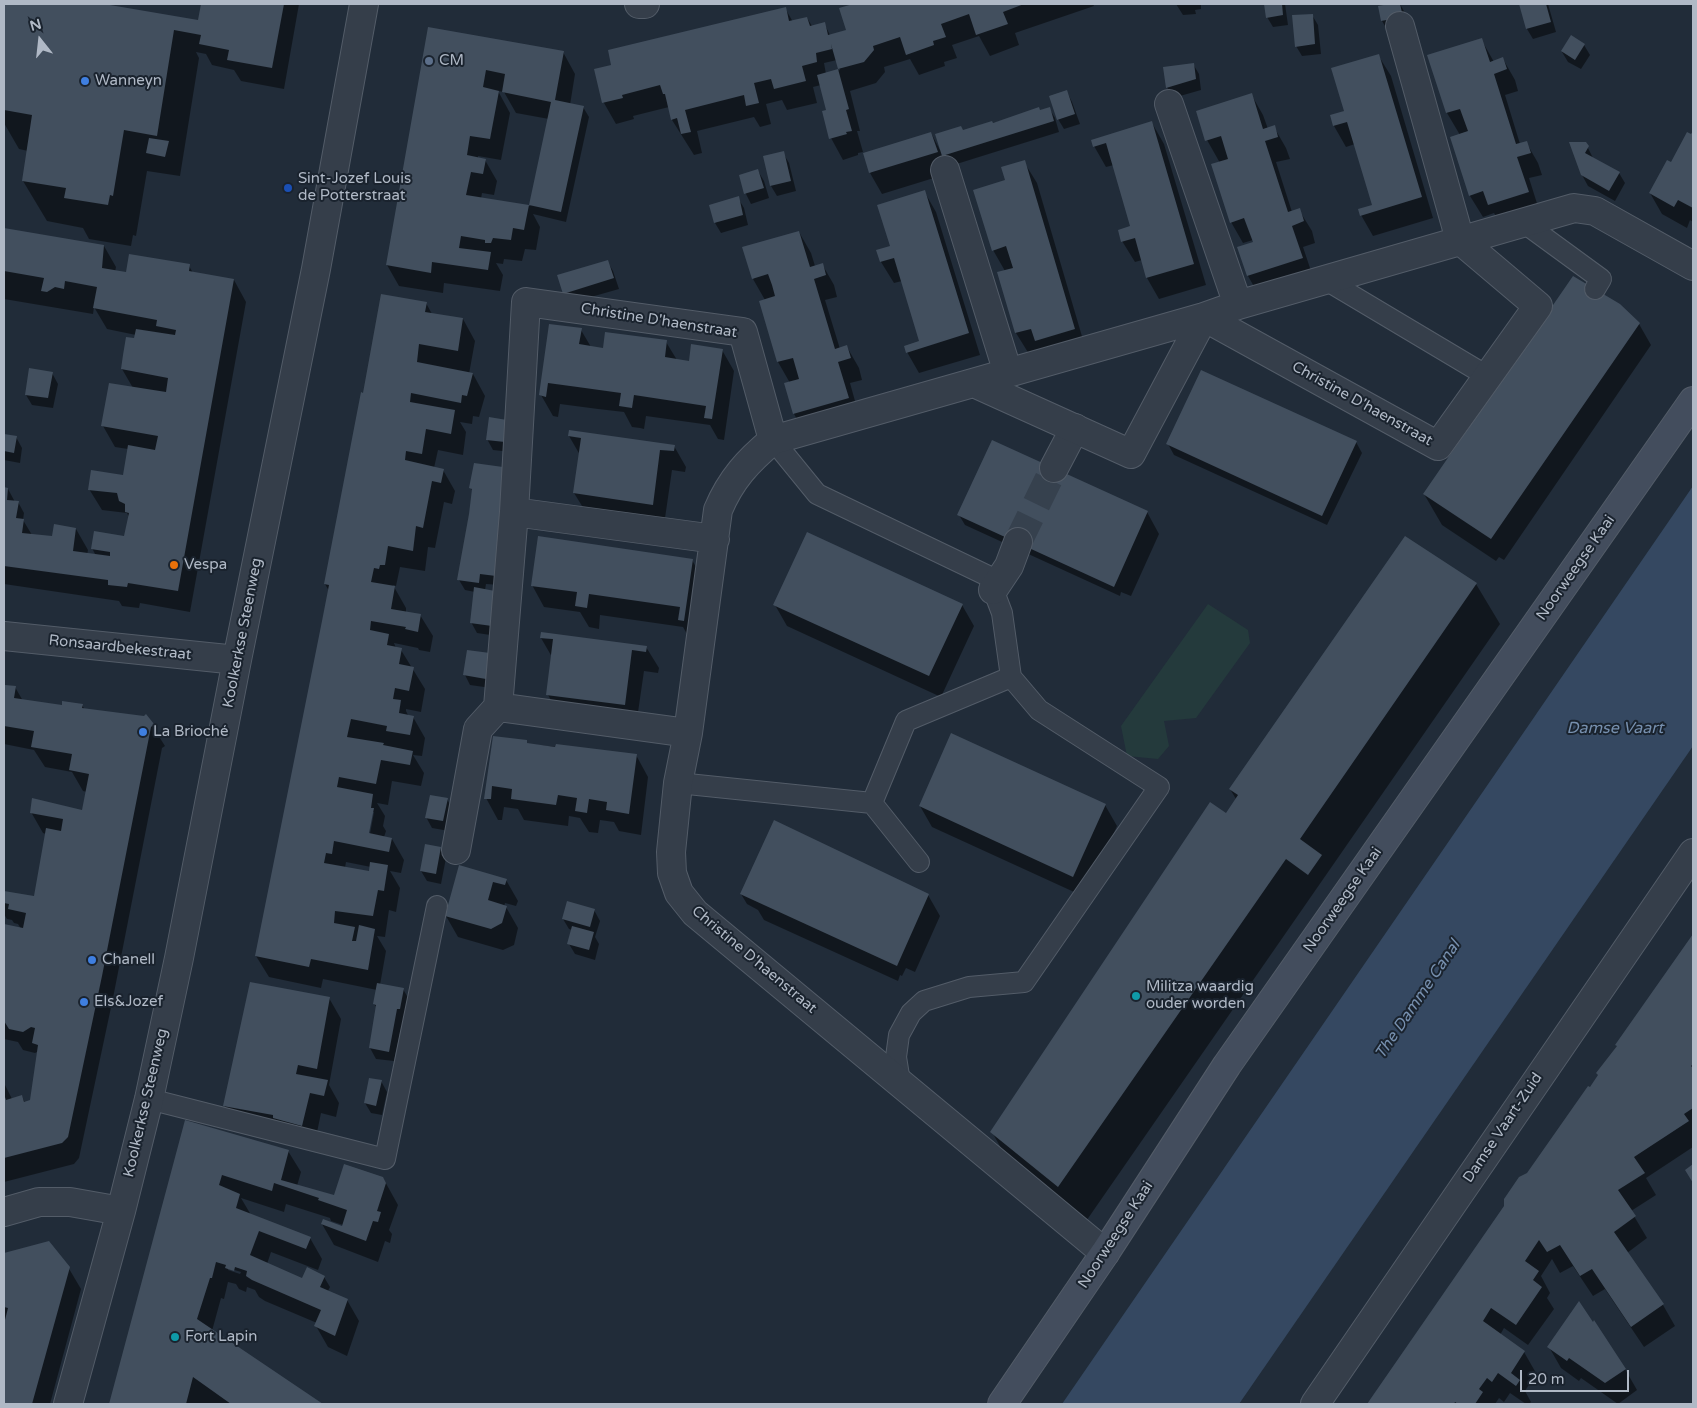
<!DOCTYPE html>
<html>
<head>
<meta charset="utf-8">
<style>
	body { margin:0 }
	#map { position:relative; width:1697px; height:1408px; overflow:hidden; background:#212c39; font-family:"Varela Round",sans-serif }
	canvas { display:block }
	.frame { position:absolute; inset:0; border:5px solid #b0b9c6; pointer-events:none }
	.north { position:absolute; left:15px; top:15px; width:50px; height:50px; -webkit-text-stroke:4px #1a232e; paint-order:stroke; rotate:344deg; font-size:14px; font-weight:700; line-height:20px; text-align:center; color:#b0b9c6 }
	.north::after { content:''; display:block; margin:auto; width:18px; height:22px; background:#b0b9c6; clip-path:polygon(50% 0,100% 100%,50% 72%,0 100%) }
	.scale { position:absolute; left:1520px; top:1370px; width:109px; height:22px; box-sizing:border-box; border:2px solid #b0b9c6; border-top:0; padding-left:6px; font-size:15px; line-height:18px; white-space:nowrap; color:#b0b9c6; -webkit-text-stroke:4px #1a232e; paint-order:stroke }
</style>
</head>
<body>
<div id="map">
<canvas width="1697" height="1408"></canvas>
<div class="frame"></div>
<div class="north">N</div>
<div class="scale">20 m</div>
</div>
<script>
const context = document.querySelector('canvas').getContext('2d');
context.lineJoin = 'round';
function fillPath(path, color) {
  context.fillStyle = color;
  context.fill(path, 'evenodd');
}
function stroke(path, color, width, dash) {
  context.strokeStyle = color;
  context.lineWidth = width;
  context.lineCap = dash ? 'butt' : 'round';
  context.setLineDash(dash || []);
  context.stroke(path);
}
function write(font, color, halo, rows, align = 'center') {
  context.font = font + ' "Varela Round",sans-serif';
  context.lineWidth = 4;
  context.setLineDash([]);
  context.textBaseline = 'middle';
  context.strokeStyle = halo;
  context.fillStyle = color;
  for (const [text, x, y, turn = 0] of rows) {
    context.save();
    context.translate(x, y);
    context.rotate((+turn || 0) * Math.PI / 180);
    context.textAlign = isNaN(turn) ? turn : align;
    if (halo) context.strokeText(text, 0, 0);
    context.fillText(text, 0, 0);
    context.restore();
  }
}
const green = new Path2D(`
	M1208,604L1248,630L1250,643L1196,718L1164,721L1169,746L1158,759L1127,756L1121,726Z`);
const water = new Path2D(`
	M1693,486V746L1239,1404H1062Z`);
const shadow = new Path2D(`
	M4,4H96L199,22L202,4H299L284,89L241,81L234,70L212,65L206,54L196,52L199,58L180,176L147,171L136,236L133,235L131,246L89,239L83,228L47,221L23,181L28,151L19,149L4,123Z
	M857,4H1093L1094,6L1015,33L1019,45L990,56L979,36L952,45L957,58L944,62L945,66L919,75L910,59L884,67L885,72L876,83L850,91L860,131H857L863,152L858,153V155L843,160L831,138L828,111L821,85L813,87L817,103L787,110L782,100L766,104L771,124L760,127L754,117L697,131L702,153L694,155L672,120L669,107L633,116L634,119L616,124L604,103L596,70L613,66L785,8L793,22L807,18L812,26L824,23L830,35L848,30L841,9ZM837,60L840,70L826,74L824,63Z
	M1176,4H1201V9L1195,10L1196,14L1183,15Z
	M1265,4H1285L1288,25L1273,27L1267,17Z
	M1400,4L1405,13L1408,28L1388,31L1382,21L1380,7Z
	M1520,4H1548L1556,32L1533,39L1527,29Z
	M1312,15L1318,25L1321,54L1302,56L1296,46Z
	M429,29L563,52L575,74L570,105L583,107L589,117L566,222L533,214L540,227L536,250L525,249L522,261L504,259L503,264L496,263L503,275L500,291L444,283L443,293L399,286L387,265ZM498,91L504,92L516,113L549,119L530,206L481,199L482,193L494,195L497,181L485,160L478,158V156L501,160L510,113Z
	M1481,39L1494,62L1503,59L1515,80L1518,91L1505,95L1520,144L1526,142L1538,163L1542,175L1529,178L1540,213L1501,225L1494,213L1483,217L1470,196L1452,138L1460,135L1447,113L1428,56Z
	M1584,45L1590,55L1581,69L1568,62L1562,52Z
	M1378,55L1391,76L1433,218L1373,236L1361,215L1374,206L1355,144L1346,147L1334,126L1331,116L1345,111Z
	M1193,64L1199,74L1201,90L1173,98L1167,87Z
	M1067,92L1072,102L1080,124L1064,129L1058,119Z
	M1251,94L1263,115L1268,129L1274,127L1286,148L1290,159L1276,162L1292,212L1299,210L1312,231L1315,243L1303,247L1314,280L1260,297L1248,276L1239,248L1254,243L1253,240L1243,243L1231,222L1220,163L1207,140Z
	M1049,108L1055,118L1059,132L947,167L950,173L882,194L870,173L931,133L940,150L963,131Z
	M1152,123L1164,144L1206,285L1159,299L1147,278L1142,260L1135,262L1122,241L1132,227L1114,165L1106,167L1094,146Z
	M1693,133V222L1690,220L1687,228L1662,214L1650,193Z
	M1586,144L1593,158L1619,173L1625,183L1615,201L1588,186L1582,175Z
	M783,153L789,163L796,191L777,196L771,186L764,157Z
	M1024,162L1037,183L1086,350L1029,354L1016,333L999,273L1005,271L993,250L1006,181Z
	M758,171L764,181L769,198L751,204L746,194L740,176Z
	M924,191L936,212L980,355L919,373L907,352L921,341L902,281L894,283L881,262L878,251L891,247Z
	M738,198L744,208L748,225L721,233L715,223Z
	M4,230L104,246L116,267L115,272L127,273L189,266L193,273L234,280L246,302L190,612L140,603L139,608L122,606L119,601L4,584V488L8,489L15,502H18L24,513L23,520L32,535L53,538L76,529L88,550L87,555L96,556L92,548L125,538L129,517L127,513L102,510L89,489L124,476L128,449L115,447L103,426L133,388L122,369L136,335L107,329L94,307L93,314L4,299Z
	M799,232L811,253L815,266L822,264L834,285L837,297L825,300L840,349L847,347L859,368L862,380L850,383L860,419L806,435L794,414L790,383L778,362L760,302L765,300L753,279Z
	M607,261L613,271L619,289L570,303L564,293Z
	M426,303L432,314L463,319L475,341L469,374H473L485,396L479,417L473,416L472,424L460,422L466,432L463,455L438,450L434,468L443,470L455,491L452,504L444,502L435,548L428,547L425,571L400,567L396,586L393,585L406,608V612L420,615L433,636L430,652L419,650L418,648L394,643L396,648L401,650L425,689L421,712L406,709V711L409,717H413L425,738L422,756L413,755L424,773L421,786L392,781L388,805L377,803L385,816L383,826L386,831L384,837L392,839L404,860L401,873L390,871L400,888L396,912L389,910L385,937L377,936L386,951L380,985L403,989L415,1010L411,1029L401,1028L394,1061L376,1059L370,1048L377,1008L374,1004L377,990L323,979L321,988L269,977L256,956L329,591L325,584L362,394H364ZM372,812H374L369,839H366ZM346,862L371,867L370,872L345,868Z
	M1639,324L1651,345L1504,560L1499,557L1496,561L1442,525L1424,494Z
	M550,325L581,330L591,347L604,349L666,342L677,360L690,362L722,350L734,371L724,440L718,439L710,425L646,416L644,429L640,428L632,427L624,412L598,409L560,404L558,417L553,416L541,395Z
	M52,373L58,384L53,408L32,405L26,395Z
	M490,418L511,452L493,450L487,439Z
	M570,432L674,446L686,467L685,472L672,470L664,525L587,514L574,493L580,455L569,436Z
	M4,435L16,437L22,448L20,463L4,460Z
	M1356,442L1362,453L1327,525L1174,455L1168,444Z
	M503,469L501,585L486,584L485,590L497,636L477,633L471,622L475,592L465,590L459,580L473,492L471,488Z
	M1147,512L1159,534L1131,596L1121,592L1120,596L965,525L959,515Z
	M692,560L704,581L691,641L683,627L600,615L599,629L589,627L580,612L544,607L532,585Z
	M1476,584L1500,624L1082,1227L1015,1173L992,1132L1226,815L1236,799L1230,789Z
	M775,605H962L974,626L941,697L787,626Z
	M541,638L646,647L659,668L658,673L644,671L636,726L560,716L548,695L552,657Z
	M489,655L491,688L470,685L465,675Z
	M6,686L15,687L23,701L63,706L82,705L85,710L144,717L146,716L165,746L162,748L113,998L79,1158L74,1164L4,1182V1083L12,1099L22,1096L25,1103L31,1101L39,1051L35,1053L23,1050L18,1042L4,1039V925L21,929L18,924L14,923L12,920L7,919L4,914V892L35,898L46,834L43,833L31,812H83L87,792L83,791L72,772L45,767L34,750L4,744V699Z
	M494,737L526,742L528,744L636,755L648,777L641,835L619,831L614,822L600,820L598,833L589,832L580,818L569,816L568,826L524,820L518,809L504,807L502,820H498L486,798Z
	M447,799L453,810L449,831L432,828L426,817Z
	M1105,805L1117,826L1085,897L932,827L920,806Z
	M440,848L446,858L441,884L427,881L421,871Z
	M460,867L506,880L518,901L516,906L505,903L504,907H506L518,928L514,945L503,950L458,937L446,916Z
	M741,894L928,895L940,916L915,972L906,968L902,976L900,975L898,981L764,920L758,910L747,904Z
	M594,910L600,921L595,937L599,944L595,960L575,954L569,944L572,930L569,929L563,919Z
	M1693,936V1147L1646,1178L1656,1195L1631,1211L1647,1238L1627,1253L1663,1305L1675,1326L1644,1347L1605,1289L1593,1296L1573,1266L1560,1273L1552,1259L1541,1276L1550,1293L1547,1298L1554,1309L1528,1345L1504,1328L1500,1335L1524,1352L1536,1373L1525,1391L1531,1402L1529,1404H1526L1510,1393L1504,1402L1499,1398L1495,1404H1369L1526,1176L1590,1089L1618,1047L1617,1045Z
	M329,998L341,1019L329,1085L339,1103L336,1117L321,1113L314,1147L236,1126L224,1105Z
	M381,1081L387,1092L382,1115L371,1113L365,1103Z
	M186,1122L288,1151L301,1172L297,1186L335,1197L383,1178L398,1205L389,1230L392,1234L390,1243L385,1241L378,1262L334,1245L322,1224L342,1228L343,1225L331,1221L330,1218L286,1204L284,1212L241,1198L251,1215L310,1238L322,1259L318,1270L271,1252L267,1264L302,1280L324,1277L330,1287L328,1291L347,1300L359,1321L347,1356L328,1347L316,1326L317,1323L265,1301L259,1297L255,1290L247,1287L246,1292L239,1289L236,1284L228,1282L224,1299L221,1298L212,1331L321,1404H110ZM228,1268L241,1272L240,1274L228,1270Z
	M48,1242L68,1267L81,1289L50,1404H4V1254Z
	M1593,1324L1625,1369L1637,1390L1618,1404L1581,1378L1579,1381L1561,1368L1549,1347Z`);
const building = new Path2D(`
	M4,4H104L198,20L201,4H284L272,68L227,60L229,50L199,44L201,35L174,30L157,136L124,130L113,196L110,195L108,205L64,198L66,188L22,181L32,115L4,110Z
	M853,4H1024L1003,12L1008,24L976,35L969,14L941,24L946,37L933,41L934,45L906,55L900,37L873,46L874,50L864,62L838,69L849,109L846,110L852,131L846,132L847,134L829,139L822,111L826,110L817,75L838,69L831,44L832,49L816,53L817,62L802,66L806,81L774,89L771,79L754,83L759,103L746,106L744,95L685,110L691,132L681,134L677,118L671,120L665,94H663L660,85L622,95L623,98L602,103L594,69L611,65L608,50L786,7L789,21L807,17L810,26L825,22L828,35L846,30L839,8Z
	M1264,4H1282L1283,15L1266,18Z
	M1389,4H1400L1403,17L1381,21L1378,6Z
	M1519,4H1546L1551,22L1526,29Z
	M1313,14L1315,44L1295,47L1292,15Z
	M428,27L564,51L555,100L584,106L561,212L529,205L551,102L502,92L505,74L486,70L483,87L499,91L490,139L470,136L467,155L486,159L483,174L471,172L466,195L529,205L524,230L513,228L511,240L493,238L491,243H485V240L461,236L459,248L491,252L488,270L432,262L431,273L386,265Z
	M1571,35L1585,44L1575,60L1561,51Z
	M1482,38L1490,62L1503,57L1507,69L1494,74L1516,144L1527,141L1531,153L1517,157L1529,192L1488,205L1483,191L1469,196L1450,137L1468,131L1460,109L1446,113L1427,55Z
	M1379,54L1422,197L1360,216L1358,209L1372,205L1347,122L1333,126L1330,115L1344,111L1331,68Z
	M1194,63L1196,79L1166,88L1163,67Z
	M1067,90L1075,114L1057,120L1049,96Z
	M1252,93L1263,129L1275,125L1278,137L1265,141L1288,212L1300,208L1304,221L1292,226L1303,258L1247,276L1237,247L1253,242L1244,218L1230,223L1211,164L1228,159L1221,136L1205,141L1196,111Z
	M1039,107L1040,110L1050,107L1054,121L942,156L935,134L961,126L963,130L992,121L993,123Z
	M1152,121L1194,264L1146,278L1135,238L1121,242L1118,230L1130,226L1106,143L1093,147L1091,140Z
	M1693,131V208L1678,200L1674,207L1649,193L1667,160L1671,162L1687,132L1691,134Z
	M931,132L938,152L869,173L863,153Z
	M149,138L169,141L165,157L146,153Z
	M1569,142H1586L1589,146L1585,153L1620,172L1609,191L1581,175Z
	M784,151L791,181L770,186L763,156Z
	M1025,160L1075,329L1035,341L1031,329L1015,333L997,272L1013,268L1006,246L992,251L973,190L1005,180L1001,167Z
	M758,169L764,188L744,194L739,175Z
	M925,190L969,333L906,353L904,346L919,341L894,258L880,262L876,250L890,246L877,205Z
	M739,196L743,215L714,223L709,205Z
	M4,228L104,245L102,268L126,272L129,254L190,264L189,271L234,279L178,591L128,583L127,587L108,585V580L4,566V487L8,488L7,500L19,501L16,518L24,519L22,533L52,536L54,524L76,528L73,551L110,556V552L91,549L94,531L124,536L129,513L125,512V504L119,501L117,493L88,490L91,470L123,475L128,445L155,450L158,436L101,426L109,383L166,392L168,378L121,369L123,355L126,337L134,338L136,329L175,335L176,330L156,326L157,320L93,308L97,287L65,281L64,289L55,287L47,292L41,291L44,278L4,271Z
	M799,231L810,267L823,263L826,275L814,279L835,349L847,345L851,358L838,362L849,398L793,414L784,383L799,379L793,358L777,362L759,301L775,296L772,285L768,274L752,279L742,247Z
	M608,260L614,278L563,294L557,275Z
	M1573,276L1620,304L1640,323L1491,539L1423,494Z
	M381,294L427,302L425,312L463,318L458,351L419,344L417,362L473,373L467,396L462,395L461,403L411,393L410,402L455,410L451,434L426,429L422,454L406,451L405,460L444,469L441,483L432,481L423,528L416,526L413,551L388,546L385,565H380L379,569L374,568L371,582L395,586L391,609L421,614L418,632L405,629L406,627L371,621L370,630L389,634L387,645L402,648L399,664L414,667L409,691L395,688L393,699L401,700L399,713L414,716L410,735L386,731L387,726L351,719L347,737L384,743L383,745L413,751L410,765L381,760L376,784L339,777L337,787L373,794L371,808H374L369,833L392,838L389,852L334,841L332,854L326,853L324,863L369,871L370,862L388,865L384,891L378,890L373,916L335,911L334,923L355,927L352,941H356L359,925L375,929L368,970L311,959L309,967L255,956L322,621L329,585L324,584L361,392L363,393Z
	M549,324L582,328L579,344L603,348L605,332L667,340L665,357L689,361L691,344L723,349L712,419L704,418L706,406L634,395L632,408L619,406L621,393L585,388L548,383L546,397L539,395Z
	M29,368L53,372L48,398L25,395Z
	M1201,370L1357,441L1322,516L1166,444Z
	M489,417L507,420L505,442L486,440Z
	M569,430L675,445L674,451L660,450L653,505L573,493L581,438L568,436Z
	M4,434L17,436L14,453L4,451Z
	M992,440L1148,511L1114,587L957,515Z
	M474,463L503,467L496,576L480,574L479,583L457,580L469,514L472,489L469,488Z
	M807,532L963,604L929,676L773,605Z
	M538,536L693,559L684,621L678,620L680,607L589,594L587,608L575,606L577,592L531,586Z
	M1405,536L1477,583L1300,839L1322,855L1308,875L1286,859L1058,1187L990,1132L1210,802L1226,813L1238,795L1229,789Z
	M474,587L495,591L492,626L470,623Z
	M541,632L647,646L646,652L632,650L625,705L546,695L553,639L540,638Z
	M467,650L490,653L486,679L463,675Z
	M5,685L16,686L14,698L62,705V701L83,704L82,708L144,716L146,714L154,724L151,727L102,976L68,1137L62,1143L4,1158V1094L6,1100L22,1095L24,1102L30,1100L38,1045L32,1043L35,1028L31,1027L23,1032L9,1029L4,1021V924L23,928L26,913L8,909L9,904L4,903V891L34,896L46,828L61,831L63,819L30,813L32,798L82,810L89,774L69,770L72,754L31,747L34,731L4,726Z
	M951,733L1106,804L1073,877L919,806Z
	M493,736L527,740V743L555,747L556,744L637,754L629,814L606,810L607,802L589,799L587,813L575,811L577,798L558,795L556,805L511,799L512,789L492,786L491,799H484Z
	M430,795L448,798L443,821L425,818Z
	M774,820L929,894L897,966L740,894Z
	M425,844L441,847L436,874L420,871Z
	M459,865L507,879L505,885L493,882L488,900L507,906L502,923L491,929L445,916Z
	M567,901L595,909L590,927L562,919Z
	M572,926L594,932L589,950L567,944Z
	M1693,934V1064L1691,1066L1693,1068V1108L1684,1114L1689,1121L1634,1157L1645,1173L1618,1190L1636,1216L1614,1232L1664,1304L1631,1327L1592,1269L1580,1276L1560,1245L1547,1252L1539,1240L1525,1261L1539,1271L1533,1280L1542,1287L1516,1325L1491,1308L1483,1321L1525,1351L1511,1373L1520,1380L1516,1386L1498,1373L1492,1382L1487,1378L1479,1389L1483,1392L1475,1404H1458L1455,1402L1454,1404H1367L1504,1206V1199L1519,1177L1527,1173L1588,1086L1590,1087L1598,1075L1596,1073L1617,1046L1615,1045Z
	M250,982L330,997L317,1069L298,1065L296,1074L328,1080L324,1096L310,1093L302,1126L273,1118V1115L223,1106Z
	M377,983L404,988L400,1009H397L389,1052L369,1048L376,1005L373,1004Z
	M369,1078L382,1080L376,1106L364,1103Z
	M185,1120L289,1150L281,1180L334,1195L344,1164L383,1177L386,1183L377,1211L381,1212L378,1222L373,1221L366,1241L321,1224L323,1219L342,1226L347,1210L318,1200L319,1198L274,1183L272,1191L222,1175L219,1185L240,1194L236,1208L311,1237L306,1249L259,1231L250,1255L302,1278L307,1267L325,1276L320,1287L348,1299L335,1336L314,1326L321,1310L252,1280L246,1276L247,1271L235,1267L234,1271L225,1268L226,1265L216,1262L212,1278H210L197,1319L323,1404H231L193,1377L186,1404H109Z
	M1693,1164V1183L1685,1170Z
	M49,1241L70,1267L60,1303L32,1404H4V1324L8,1308L4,1307V1253Z
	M1579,1301L1593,1322L1594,1320L1626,1369L1605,1383L1569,1358L1567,1361L1547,1347Z`);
const pedestrianTunnel = new Path2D(`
	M1018,542L1054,468`);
const service = new Path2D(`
	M1523,222L1601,279L1595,289
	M1326,280L1487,376
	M773,440L817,494L988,576L1002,613L1011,677L1039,710L1159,787L1024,982L969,987L924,1001L911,1013L899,1035L896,1057L900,1082
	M678,783L872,803L906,721L1011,677
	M872,803L919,862
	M149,1099L385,1159L437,906`);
const pedestrian = new Path2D(`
	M1054,468L1075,428
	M993,590L1009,566L1018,542`);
const minor = new Path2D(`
	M639,4H645
	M1169,104L1238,305
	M945,170L1008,373
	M974,383L1131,454L1204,317L1438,446L1538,306L1460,240L1400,26
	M514,512L715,539
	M4,636L237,660
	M498,707L688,733
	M456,850L478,729L498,707L514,512L526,302L743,332L773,440
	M4,1212L39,1202H70L121,1211
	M1105,1253L695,913L679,893L672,873L671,852L678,783L688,733L718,510C731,479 748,461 773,440L1204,317L1238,305L1574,208L1595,211L1693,266
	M68,1404L121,1211L149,1099L179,958L237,660L316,269L364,4
	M1315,1404C1442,1221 1566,1036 1693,853`);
const secondary = new Path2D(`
	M1002,1404L1105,1253L1227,1065L1693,401`);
const markers = [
	[429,61,5,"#5c6f8a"],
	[85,81,5,"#3f7fe0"],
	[288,188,5,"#1a4fb4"],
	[174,565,5,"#e8710a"],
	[143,732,5,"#3f7fe0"],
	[92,960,5,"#3f7fe0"],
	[1136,996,5,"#0f9aa8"],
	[84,1002,5,"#3f7fe0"],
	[175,1337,5,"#0f9aa8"]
];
const poiNames = [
	["CM",439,61],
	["Wanneyn",95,81],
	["Sint-Jozef Louis",298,179],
	["de Potterstraat",298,196],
	["Vespa",184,565],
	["La Brioché",153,732],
	["Chanell",102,960],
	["Militza waardig",1146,987],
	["ouder worden",1146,1004],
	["Els&Jozef",94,1002],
	["Fort Lapin",185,1337]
];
const streetNames = [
	["Christine D'haenstraat",659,321,9],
	["Christine D'haenstraat",1362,404,29],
	["Noorweegse Kaai",1576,568,-55],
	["Koolkerkse Steenweg",243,633,-79],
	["Ronsaardbekestraat",120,648,6],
	["Noorweegse Kaai",1343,900,-55],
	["Christine D'haenstraat",754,960,40],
	["Koolkerkse Steenweg",146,1103,-77],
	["Damse Vaart-Zuid",1503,1128,-56],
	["Noorweegse Kaai",1116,1235,-57]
];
const waterNames = [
	["Damse Vaart",1615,729],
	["The Damme Canal",1418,1000,-56]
];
fillPath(green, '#243a3c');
fillPath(water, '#354861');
fillPath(shadow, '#0007');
fillPath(building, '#424f5e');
stroke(pedestrianTunnel, '#36414e', 28, [28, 14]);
stroke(service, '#535c68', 22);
stroke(pedestrian, '#535c68', 30);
stroke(minor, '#535c68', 30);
stroke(secondary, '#535c68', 30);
stroke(service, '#353e4a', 20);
stroke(pedestrian, '#353e4a', 28);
stroke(minor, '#353e4a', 28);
stroke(secondary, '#434d5d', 28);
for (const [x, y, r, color] of markers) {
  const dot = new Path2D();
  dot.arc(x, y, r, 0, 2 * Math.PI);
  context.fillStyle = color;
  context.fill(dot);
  stroke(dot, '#1a232e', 2);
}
write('15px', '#b0b9c6', '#1a232e', poiNames, 'left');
write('15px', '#b0b9c6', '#1a232e', streetNames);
write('italic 16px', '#7790af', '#1a232e', waterNames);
</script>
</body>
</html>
